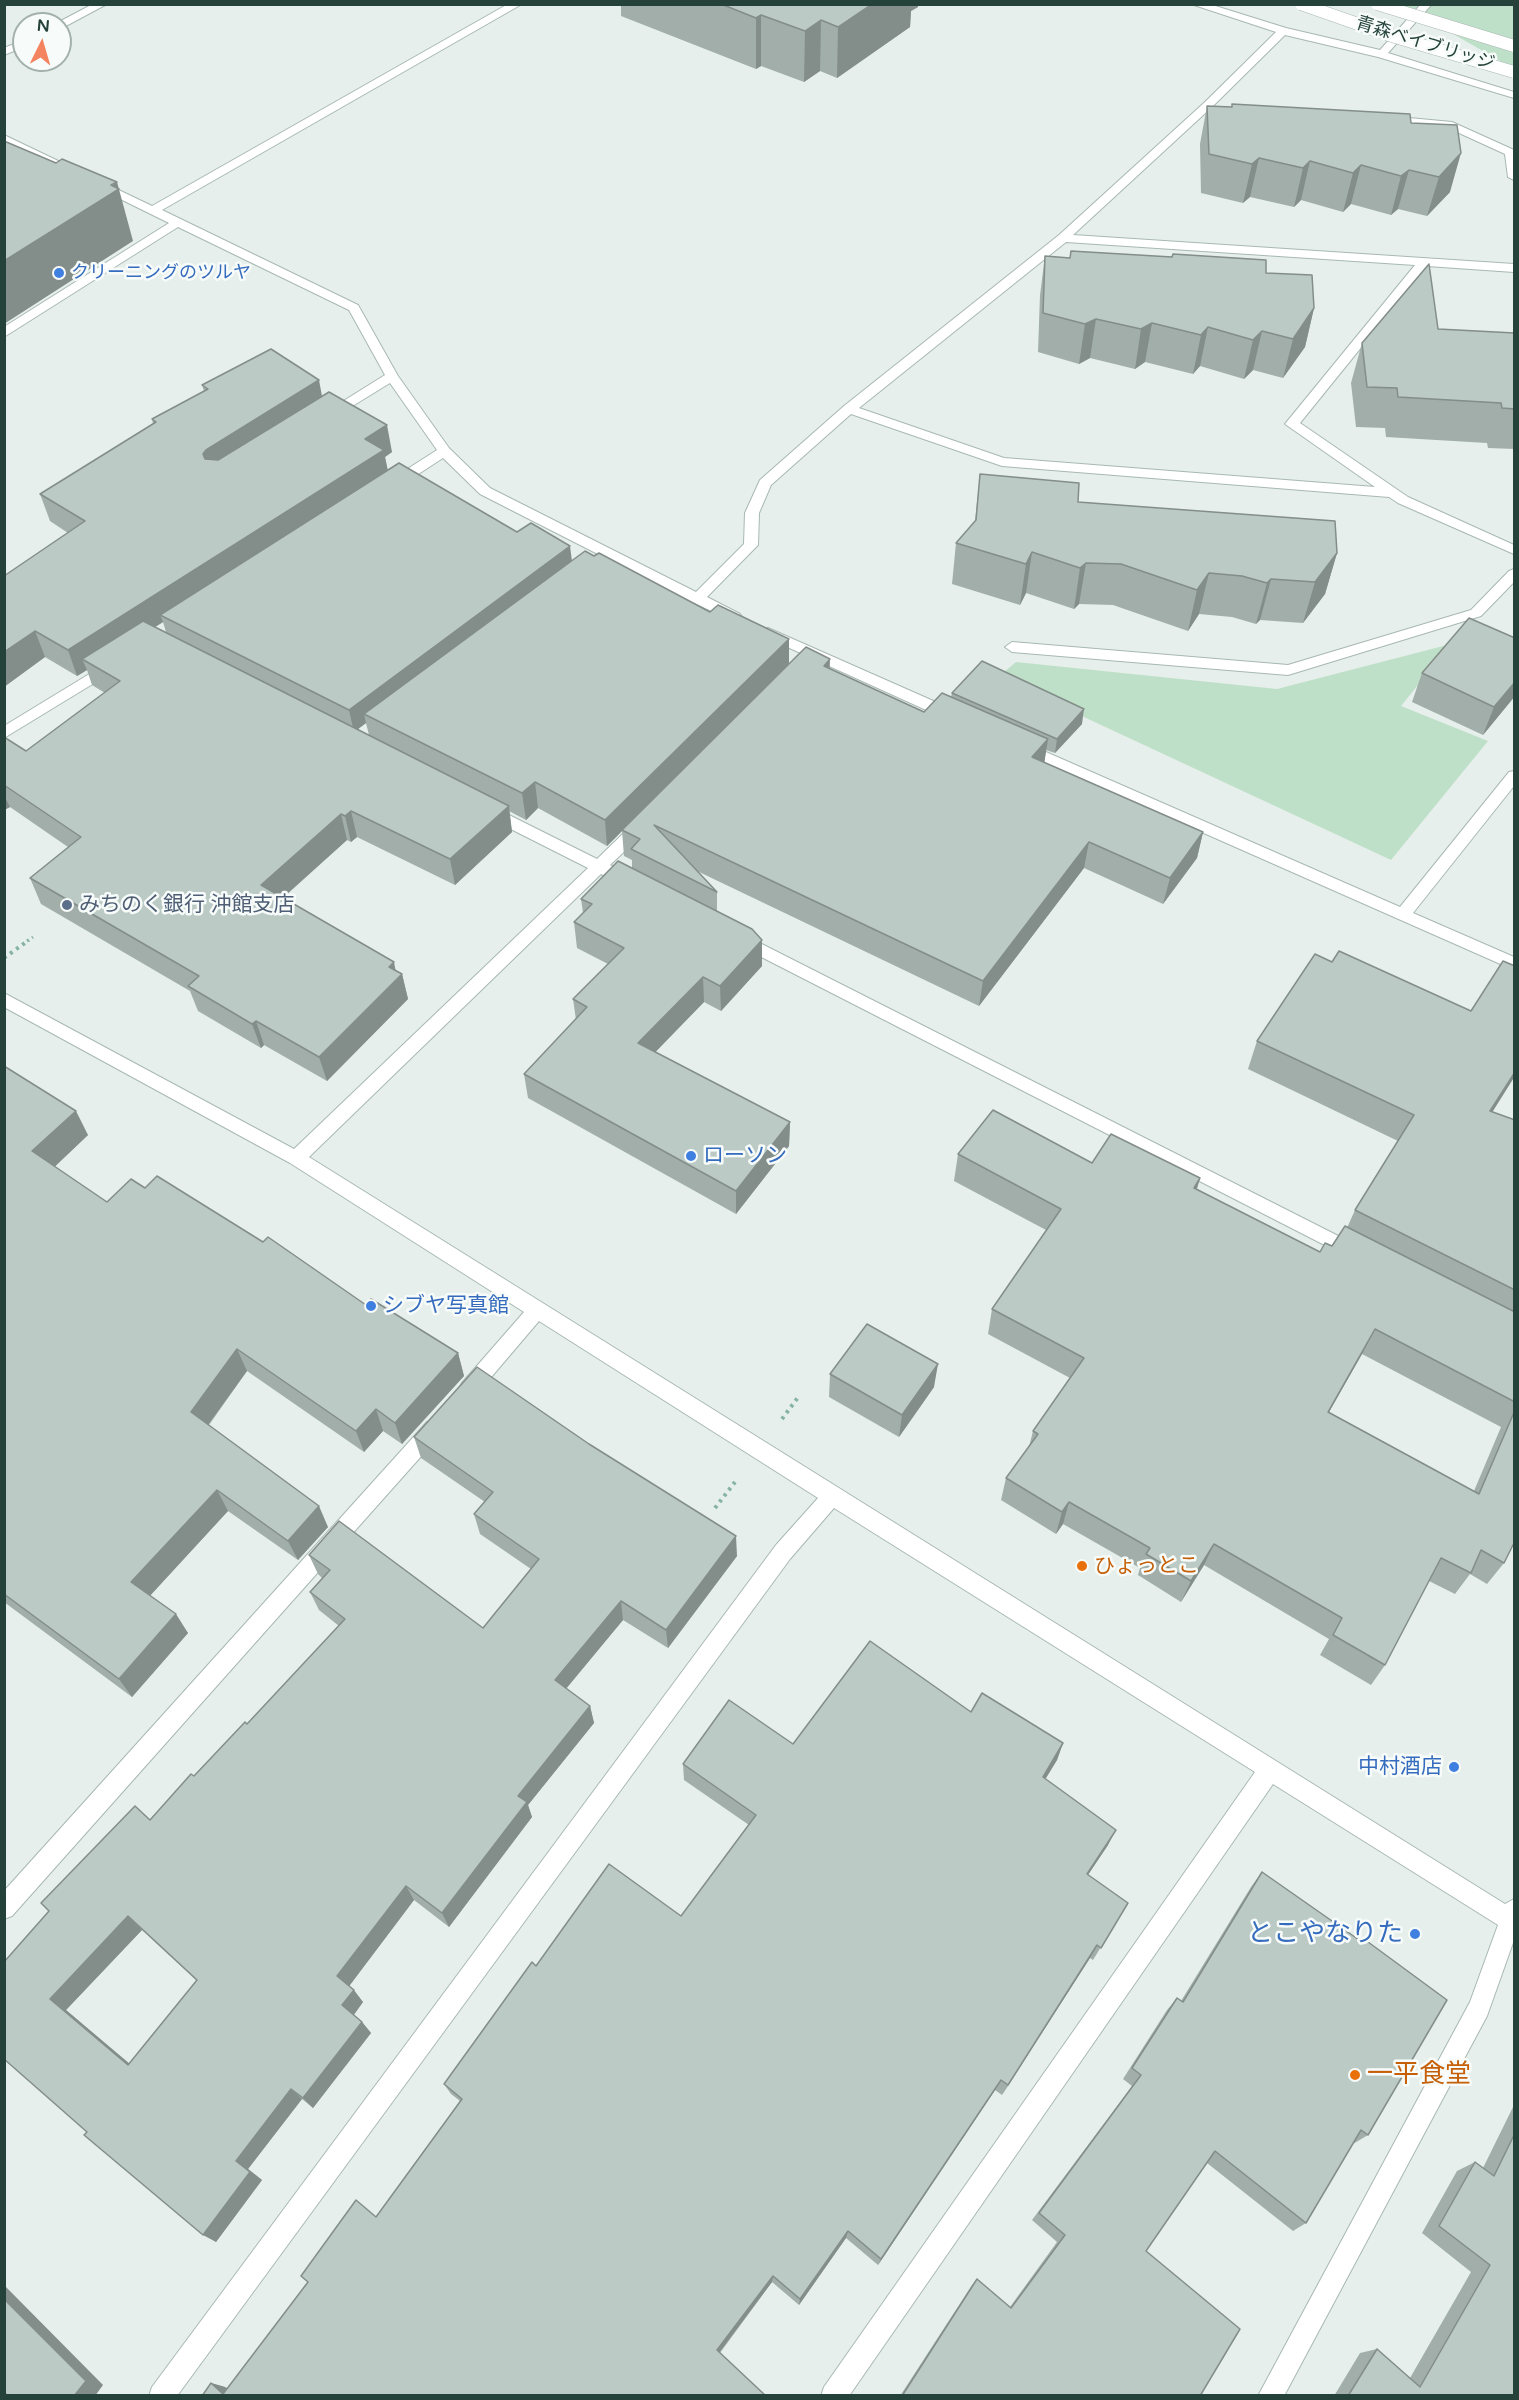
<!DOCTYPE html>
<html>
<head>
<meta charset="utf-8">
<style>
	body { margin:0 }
	#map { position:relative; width:1519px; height:2400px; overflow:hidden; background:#e6efeb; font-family:"Varela Round",sans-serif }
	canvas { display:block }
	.frame { position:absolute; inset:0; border:6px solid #24423a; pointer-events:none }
	.north { position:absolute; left:12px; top:12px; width:60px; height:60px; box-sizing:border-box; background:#f7fbf9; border:2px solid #a3b1ad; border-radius:50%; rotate:5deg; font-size:16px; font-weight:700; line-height:24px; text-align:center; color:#24423a }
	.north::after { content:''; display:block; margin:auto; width:21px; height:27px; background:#f4845f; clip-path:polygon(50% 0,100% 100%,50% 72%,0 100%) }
</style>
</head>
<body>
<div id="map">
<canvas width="1519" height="2400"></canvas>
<div class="frame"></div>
<div class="north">N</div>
</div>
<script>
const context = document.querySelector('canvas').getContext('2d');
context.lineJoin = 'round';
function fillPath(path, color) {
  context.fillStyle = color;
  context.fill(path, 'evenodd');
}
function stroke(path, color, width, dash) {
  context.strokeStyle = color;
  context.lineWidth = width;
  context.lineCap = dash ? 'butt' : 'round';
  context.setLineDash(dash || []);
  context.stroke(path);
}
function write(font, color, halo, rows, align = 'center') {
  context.font = font + ' "Varela Round","Noto Sans JP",sans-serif';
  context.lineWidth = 5;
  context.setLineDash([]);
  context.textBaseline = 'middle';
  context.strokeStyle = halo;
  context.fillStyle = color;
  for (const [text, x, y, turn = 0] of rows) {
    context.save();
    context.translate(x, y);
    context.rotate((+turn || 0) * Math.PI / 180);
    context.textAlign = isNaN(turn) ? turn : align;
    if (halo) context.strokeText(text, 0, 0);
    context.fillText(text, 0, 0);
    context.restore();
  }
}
const green = new Path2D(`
	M1403,5H1514V69Z
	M1451,644L1401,706L1488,741L1391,860L998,677L1016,662L1277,689Z`);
const pathFar1 = new Path2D(`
	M27,941L33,937`);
const path = new Path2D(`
	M4,958L29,940
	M782,1419L799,1396
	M715,1508L735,1482`);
const minor = new Path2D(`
	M93,4H107L64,27L60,28V24H55Z
	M508,4H522L162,210L358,305L398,376L449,448L490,488L696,592L744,544L745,513L760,480L844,406L1059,235L1205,102L1276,32L1191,4H1209L1286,28L1380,50L1421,4H1432L1388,53L1514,92V98L1378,57L1285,35L1213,106L1073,235L1514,264V272L1427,266L1300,423L1408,497L1514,545V554L1398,503L1389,497L1002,466L851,414L771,485L759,513L758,545L707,597L740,614L742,617L740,620L735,622L692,602L480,494L443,458L397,488H387L385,485L387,482L437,450L390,383L333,418H323L321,415L385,375L349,310L178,227L4,337V327L169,223L96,187V183H104L152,206ZM1066,242L1415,265L1285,424L1375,487L1004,458L859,408Z
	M24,40V47L4,55V48Z
	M1388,116L1452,122L1514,150V180L1508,177L1505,154L1446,127L1384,121V117Z
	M4,135L77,170L79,172L73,175L69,174L4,143Z
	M1514,569V582L1481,616L1288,675L1012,652L1005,647L1012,642L1288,665L1471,610L1509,571Z
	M768,628L956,711L958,715L951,720L946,719L763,636L761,633L763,630Z
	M109,662L114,663L116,667L114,671L4,738V726Z
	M1023,742L1400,907L1509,772L1514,771V786L1413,913L1514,957V970L1018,751L1015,747L1018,743Z
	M491,806L597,859L634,823H646L648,827L646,831L610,865L636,878L638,882L636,886L630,888L601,874L309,1157L1505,1904L1514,1899V1940L1487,2016L1284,2396H1258L1470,2002L1498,1925L1273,1784L849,2396H821L824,2387L1255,1772L834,1508L790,1559L177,2396H149L152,2387L776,1545L818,1498L539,1321L476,1395L469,1397L462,1395L459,1389L462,1383L524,1312L290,1163L4,1007V993L294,1149L588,868L485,816L483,812L485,808Z
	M740,933L1362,1248L1365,1253L1362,1258L1356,1261L1350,1258L734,943L732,939L734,935Z
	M434,1419L441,1422L444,1428L441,1434L12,1916L4,1919V1891L427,1422Z`);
const minorBridge = new Path2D(`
	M1301,4L1395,37L1514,72
	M1377,4L1514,46`);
const wall = new Path2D(`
	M621,4H918V7L911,11L910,27L837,78L820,71L804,82L761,66L756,69L621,16Z
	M1232,104L1411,123L1450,192L1427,216L1398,209L1391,215L1351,204L1343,212L1301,200L1294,207L1250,197L1243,203L1201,193L1200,144L1207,106L1232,107Z
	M1173,254L1266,273L1314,308L1305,347L1283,378L1253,370L1244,379L1200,366L1193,374L1145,362L1135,369L1090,358L1079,364L1038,352L1040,295L1045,256L1070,258L1172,257Z
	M1438,329L1515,333V449L1488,448L1487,443L1386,437L1385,428L1356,427L1351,383L1362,343Z
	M202,385L322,397L392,452L385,457L388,471L517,532L572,561L594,556L710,612L789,639V664L830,669L924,712L951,697L952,693L1082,724L1055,753L1046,750L1044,762L1203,832L1197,858L1163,904L1084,868L979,1006L697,871L717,892V911L762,966L721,1011L704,1002L655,1052L790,1122L789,1146L736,1214L528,1098L524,1074L576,1020L573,999L608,964L577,948L574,922L583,913L581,899L632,868V860L624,856L622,831L607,846L538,808L526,820L509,811L512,832L455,885L357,837L351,842L347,840L283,898L402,974L408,999L327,1081L264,1045L261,1048L198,1011L190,991L41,904L30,878L68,847L10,807L4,810V737L26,751L105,693L92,685L87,670L77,676L45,657L4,687V576L68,533L50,521L40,494L153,424L152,419L204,391ZM163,622L166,632L155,627ZM366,723L369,735L358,729Z
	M980,474L1078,502L1337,553L1325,594L1303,623L1260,620L1256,624L1232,617L1199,614L1188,631L1113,605L1079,604L1074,609L1026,593L1020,605L952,584L956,543L975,521Z
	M1515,638V696L1483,735L1412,702L1422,673Z
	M1257,1041L1492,1112L1515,1120V1541L1504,1563L1487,1584L1470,1574L1455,1594L1429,1581L1385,1665L1371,1685L1320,1655L1329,1639L1204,1565L1181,1602L1138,1575L1140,1568L1063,1524L1056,1534L1001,1500L1006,1478L1029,1447L1033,1431L1070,1378L988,1334L992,1309L1046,1230L954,1181L958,1154L1092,1163L1200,1178L1197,1189L1320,1252L1332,1246L1347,1228L1355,1210L1398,1141L1248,1069ZM1362,1354L1501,1427L1474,1491L1329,1412Z
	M4,1066L88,1135L54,1167L107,1202L145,1188L263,1242L366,1305L458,1353L464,1376L402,1444L383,1431L364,1452L247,1371L209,1425L328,1527L298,1560L228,1511L150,1596L188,1633L132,1697L4,1602Z
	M830,1374L934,1387L899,1437L829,1397Z
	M414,1437L737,1556L668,1648L623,1620L566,1689L590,1706L594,1723L528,1805L532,1817L449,1927L414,1900L349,1986L363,2002L354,2015L362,2022L371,2033L313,2108L302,2099L248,2169L262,2180L216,2242L4,2059L150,1820L247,1724L339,1626L319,1610L310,1592L322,1578L318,1574L309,1555L483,1628L531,1569L480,1534L474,1514L485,1502L421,1458ZM142,1930L197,1981L129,2064L66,2010Z
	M971,1712L1063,1743L1057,1760L1045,1779L1108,1845L1088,1875L1128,1903L1093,1960L1090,1958L1002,2095L995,2090L878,2265L846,2238L799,2305L772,2282L720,2353L202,2396L211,2383L225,2387L227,2388L376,2217L460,2101L451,2094L444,2084L536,1966L681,1916L749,1825L684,1780L683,1764Z
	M1262,1872L1362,1942L1364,1939L1368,2135L1353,2144L1306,2223L1293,2231L1207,2163L1146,2251L1200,2396H900L972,2285L977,2279L1010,2307L1057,2242L1032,2220L1132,2086L1123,2079L1167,2010L1177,1998L1181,2001L1251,1887Z
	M1515,2103V2396H1334L1360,2353L1377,2349L1410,2378L1471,2272L1422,2233L1457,2171L1475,2162L1483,2168Z`);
const shadedWall = new Path2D(`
	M872,4H918V7L911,11L910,27L837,78L838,27Z
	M761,15V66L756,69V18Z
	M821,20L820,71L804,82L805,31Z
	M1461,153L1450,192L1427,216L1439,177Z
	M1259,158L1250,197L1243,203L1252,164Z
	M1310,161L1301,200L1294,207L1303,168Z
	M1361,165L1351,204L1343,212L1353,173Z
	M1409,170L1398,209L1391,215L1401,176Z
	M117,182L133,241L4,324V261Z
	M1314,308L1305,347L1283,378L1293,339Z
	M1096,319L1090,358L1079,364L1085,324Z
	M1152,323L1145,362L1135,369L1141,329Z
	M1208,327L1200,366L1193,374L1201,335Z
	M1262,331L1253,370L1244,379L1253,340Z
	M319,380L324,407L213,477L203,454L206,450Z
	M387,425L392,452L385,457L389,477L160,615L163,622L94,666L82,659L87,670L77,676L68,650L365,439Z
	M570,546L573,569L364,714L366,723L354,732L349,710Z
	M1032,552L1026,593L1020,605L1026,564Z
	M1337,553L1325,594L1303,623L1315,582Z
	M1086,563L1079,604L1074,609L1080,568Z
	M1209,573L1199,614L1188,631L1197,590Z
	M1271,579L1260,620L1256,624L1267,583Z
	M35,631L45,657L4,687V652Z
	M789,639V666L622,830V831L607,846L605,820Z
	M830,659L829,686L824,666Z
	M1515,682V696L1483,735L1494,707Z
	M1084,709L1082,724L1055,753L1057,739Z
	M1048,739L1044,765L1032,757Z
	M535,782L538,808L526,820L522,793Z
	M4,795L10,807L4,810Z
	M509,806L512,832L455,885L450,859Z
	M351,811L357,837L351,842L345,816Z
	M341,814L347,840L269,910L261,885Z
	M1203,832L1197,858L1163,904L1170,878Z
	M1089,842L1084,868L979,1006L983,981Z
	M762,940V966L721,1011L720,986Z
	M394,962L397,978L402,974L408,999L327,1081L319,1057L389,967Z
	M703,977L704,1002L640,1068L638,1043Z
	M256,1021L264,1045L261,1048L252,1024Z
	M1515,1072V1076L1476,1138L1490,1111Z
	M76,1111L88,1135L45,1176L32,1151Z
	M790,1122L789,1146L736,1214V1191Z
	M1200,1178L1192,1204L1194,1188Z
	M1375,1329L1362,1354L1316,1435L1328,1412Z
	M237,1349L247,1371L202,1433L191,1412Z
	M458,1353L464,1376L402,1444L395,1423Z
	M938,1364L934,1387L899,1437L902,1415Z
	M376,1409L383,1431L364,1452L356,1431Z
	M217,1490L228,1511L144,1602L131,1582Z
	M1069,1502L1063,1524L1056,1534L1062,1512Z
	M319,1506L328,1527L298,1560L288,1541Z
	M736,1536L737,1556L668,1648L666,1630Z
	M1214,1544L1204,1565L1181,1602L1191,1581Z
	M621,1601L623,1620L559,1697L555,1680Z
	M176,1614L188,1633L132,1697L119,1679Z
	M590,1706L594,1723L528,1805L532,1817L449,1927L442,1913L518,1796Z
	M1063,1743L1057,1760L1037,1793L1043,1777Z
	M1116,1830L1108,1845L1079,1888L1087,1874Z
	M406,1886L414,1900L347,1989L337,1976Z
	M128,1916L142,1930L66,2010L143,2075L128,2065L50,1999Z
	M1097,1945L1090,1958L1002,2095L1008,2085Z
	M354,1990L363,2002L352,2017L342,2005Z
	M362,2022L371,2033L313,2108L303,2098Z
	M1001,2080L995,2090L878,2265L881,2259Z
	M291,2089L302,2099L248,2169L262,2180L216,2242L203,2235L236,2161Z
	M848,2231L846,2238L799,2305L800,2299Z
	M773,2276L772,2282L718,2354L717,2350Z
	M4,2285L103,2385L95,2396H74L4,2299Z
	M211,2383L225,2387L235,2396L223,2394Z`);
const building = new Path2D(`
	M721,4H872L838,27L821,20L805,31L761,15L756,18Z
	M1232,104L1410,114L1411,123L1457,125L1461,153L1439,177L1409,170L1401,176L1361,165L1353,173L1310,161L1303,168L1259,158L1252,164L1209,154L1207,106L1232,107Z
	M4,141L56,163L62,159L117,182L111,185L119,189L4,261Z
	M1071,251L1172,257L1173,254L1266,260V273L1312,275L1314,308L1293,339L1262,331L1253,340L1208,327L1201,335L1152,323L1141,329L1096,319L1085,324L1043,313L1045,256L1070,258Z
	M1429,264L1438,329L1515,333V409L1502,408L1501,403L1398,397L1397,388L1367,387L1362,343Z
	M271,349L319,380L206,450L203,454L205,459L218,460L329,392L387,425L365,439L384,450L68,650L35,631L4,652V576L85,521L40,494L156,422L152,419L208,389L202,385Z
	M399,463L517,532L531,523L570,546L349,710L160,615Z
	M980,474L1079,483L1078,502L1335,521L1337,553L1315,582L1271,579L1267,583L1242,576L1209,573L1197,590L1121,564L1086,563L1080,568L1032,552L1026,564L956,543L976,520Z
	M585,551L594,556L599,553L710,612L718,605L789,639L605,820L535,782L522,793L364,714Z
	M1469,618L1515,638V682L1494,707L1422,673Z
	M143,621L509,806L450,859L351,811L345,816L341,814L261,885L394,962L389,967L402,974L319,1057L256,1021L252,1024L188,986L199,976L30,878L81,837L4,785V737L26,751L120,681L82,659Z
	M806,647L830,659L824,666L924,712L942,693L1048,739L1032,757L1203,832L1170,878L1089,842L983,981L654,825L717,892L631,849L640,839L622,830Z
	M982,661L1084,709L1057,739L952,693Z
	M618,861L752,929L762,940L720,986L703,977L638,1043L790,1122L736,1191L524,1074L587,1007L573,999L624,948L574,922L592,904L581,899Z
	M1339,951L1471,1011L1503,961L1515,966V1072L1490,1111L1515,1120V1290L1355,1210L1414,1115L1257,1041L1315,954L1332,962Z
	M4,1066L76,1111L32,1151L107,1202L131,1179L145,1188L157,1176L263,1242L268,1237L366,1305L371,1299L458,1353L395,1423L376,1409L356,1431L237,1349L191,1412L319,1506L288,1541L217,1490L131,1582L176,1614L119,1679L4,1594Z
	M993,1110L1092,1163L1111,1134L1200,1178L1194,1188L1320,1252L1325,1243L1332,1246L1345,1226L1515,1312V1402L1375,1329L1328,1412L1479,1494L1515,1410V1541L1504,1563L1481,1550L1471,1573L1441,1558L1385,1665L1333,1635L1342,1618L1214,1544L1191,1581L1146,1554L1150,1548L1069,1502L1062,1512L1006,1478L1038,1434L1033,1431L1084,1358L992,1309L1061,1209L958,1154Z
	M867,1324L938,1364L902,1415L830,1374Z
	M477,1367L589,1444L736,1536L666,1630L621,1601L555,1680L590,1706L518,1796L527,1802L442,1913L406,1886L337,1976L354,1990L342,2005L362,2022L303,2098L291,2089L236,2161L250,2172L203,2235L84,2135L87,2132L4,2059V1962L49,1911L41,1903L135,1806L150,1820L191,1774L194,1776L245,1722L247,1724L345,1619L310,1592L330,1570L309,1555L339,1521L483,1628L539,1559L474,1514L493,1492L414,1437ZM128,1916L197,1980L128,2065L50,1999Z
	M870,1641L971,1712L982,1693L1063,1743L1043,1777L1116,1830L1087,1874L1128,1903L1101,1948L1097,1945L1008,2085L1001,2080L881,2259L848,2231L800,2299L773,2276L717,2350L766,2396H202L211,2383L223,2394L308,2282L301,2276L356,2200L376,2217L462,2099L444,2084L532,1962L536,1966L609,1864L681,1916L756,1815L683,1764L729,1700L793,1744Z
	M1262,1872L1362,1942L1364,1939L1447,2000L1368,2135L1361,2130L1306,2223L1215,2151L1146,2251L1240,2329L1200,2396H902L977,2279L1011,2308L1065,2235L1039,2213L1141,2075L1132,2068L1177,1998L1183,2002Z
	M1515,2133V2396H1348L1377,2349L1420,2387L1490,2265L1439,2226L1475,2162L1494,2176Z
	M4,2299L86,2381L74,2396H8L4,2392Z`);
const markers = [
	[59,273,6,"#3f7fe0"],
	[67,905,6,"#5c6f8a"],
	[691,1156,6,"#3f7fe0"],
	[371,1306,6,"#3f7fe0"],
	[1082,1566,6,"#e8710a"],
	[1454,1767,6,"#3f7fe0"],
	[1415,1934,6,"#3f7fe0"],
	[1355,2075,6,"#e8710a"]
];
const farStreetnames = [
	["青森ベイブリッジ",1425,44,17]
];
const farShopnames = [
	["クリーニングのツルヤ",71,273]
];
const serviceNames = [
	["みちのく銀行 沖館支店",79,905]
];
const shopNames = [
	["ローソン",703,1156],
	["シブヤ写真館",383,1306],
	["中村酒店",1442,1767,"right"]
];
const foodNames = [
	["ひょっとこ",1094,1566]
];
const nearShopnames = [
	["とこやなりた",1403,1934]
];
const nearFoodnames = [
	["一平食堂",1367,2075]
];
fillPath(green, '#bfe0c8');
stroke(minor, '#a8b8b2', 2);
stroke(pathFar1, '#86b3a5', 3, [2, 4]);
stroke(path, '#86b3a5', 4, [3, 4.5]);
fillPath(minor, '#fff');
stroke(minorBridge, '#a8b8b2', 13, []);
stroke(minorBridge, '#fff', 12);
fillPath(wall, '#a1aea9');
fillPath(shadedWall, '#838d89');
fillPath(building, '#bbcac4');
stroke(building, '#838d89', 1.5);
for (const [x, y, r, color] of markers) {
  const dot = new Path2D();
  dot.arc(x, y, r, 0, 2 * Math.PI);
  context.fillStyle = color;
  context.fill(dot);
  stroke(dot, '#f7fbf9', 2);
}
write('18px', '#24423a', '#f7fbf9', farStreetnames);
write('18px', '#366cbe', '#f7fbf9', farShopnames, 'left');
write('21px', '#4e5e75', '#f7fbf9', serviceNames, 'left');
write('21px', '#366cbe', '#f7fbf9', shopNames, 'left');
write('21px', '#c56008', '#f7fbf9', foodNames, 'left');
write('26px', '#366cbe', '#f7fbf9', nearShopnames, 'right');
write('26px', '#c56008', '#f7fbf9', nearFoodnames, 'left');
</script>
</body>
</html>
